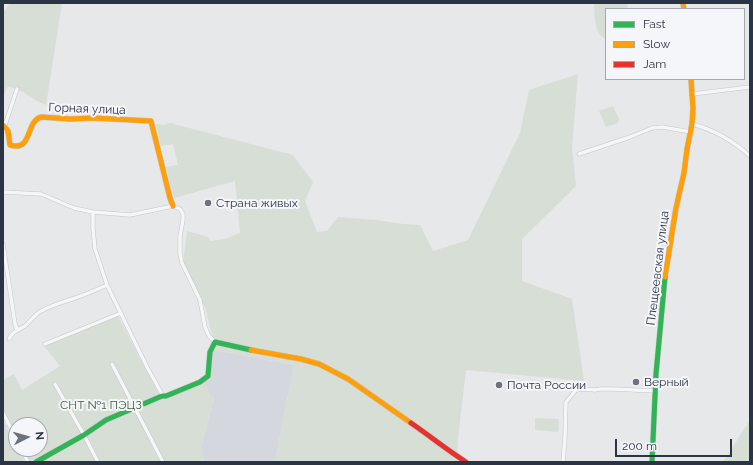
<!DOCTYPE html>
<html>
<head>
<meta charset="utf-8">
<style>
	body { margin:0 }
	#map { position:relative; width:753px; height:465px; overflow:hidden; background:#e6e8ea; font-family:Raleway,sans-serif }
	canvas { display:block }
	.frame { position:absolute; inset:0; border:4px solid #2b3445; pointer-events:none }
	.legend { position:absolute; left:605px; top:8px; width:140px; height:72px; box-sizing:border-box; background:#f4f6f9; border:1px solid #a4a8b1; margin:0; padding:5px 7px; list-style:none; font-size:12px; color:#2b3445 }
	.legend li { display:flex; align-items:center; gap:8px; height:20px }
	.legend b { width:20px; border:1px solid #a4a8b1 }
	.north { position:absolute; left:8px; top:417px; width:40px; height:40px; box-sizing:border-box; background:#f4f6f9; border:1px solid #a4a8b1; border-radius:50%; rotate:84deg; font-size:11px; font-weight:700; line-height:16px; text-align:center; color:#2b3445 }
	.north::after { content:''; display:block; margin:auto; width:14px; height:18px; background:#6c737f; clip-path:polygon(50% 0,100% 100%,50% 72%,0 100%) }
	.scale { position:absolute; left:615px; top:439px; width:117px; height:18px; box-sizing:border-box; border:2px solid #2b3445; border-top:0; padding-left:5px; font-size:12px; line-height:14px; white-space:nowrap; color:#2b3445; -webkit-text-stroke:3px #f4f6f9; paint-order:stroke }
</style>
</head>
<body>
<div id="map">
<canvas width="753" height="465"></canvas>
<div class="frame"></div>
<ul class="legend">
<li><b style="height:5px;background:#30b455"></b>Fast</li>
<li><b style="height:5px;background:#ff9f0a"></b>Slow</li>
<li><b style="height:5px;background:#e5322d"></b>Jam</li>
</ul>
<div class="north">N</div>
<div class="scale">200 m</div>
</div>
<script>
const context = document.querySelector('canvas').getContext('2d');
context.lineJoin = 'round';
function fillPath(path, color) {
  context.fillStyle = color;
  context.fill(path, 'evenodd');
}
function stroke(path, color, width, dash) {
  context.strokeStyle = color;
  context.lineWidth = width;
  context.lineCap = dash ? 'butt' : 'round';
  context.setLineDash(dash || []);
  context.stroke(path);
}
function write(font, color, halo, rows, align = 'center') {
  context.font = font + ' Raleway,sans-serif';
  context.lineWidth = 4;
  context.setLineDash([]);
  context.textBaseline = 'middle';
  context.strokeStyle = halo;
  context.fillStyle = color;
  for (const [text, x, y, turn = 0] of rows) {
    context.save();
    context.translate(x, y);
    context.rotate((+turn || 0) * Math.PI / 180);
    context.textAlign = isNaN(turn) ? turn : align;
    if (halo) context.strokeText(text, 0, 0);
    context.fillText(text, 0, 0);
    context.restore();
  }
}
const built = new Path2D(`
	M210,349L294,365L275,462H204L201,448L214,398L211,397L204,382Z`);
const green = new Path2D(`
	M10,3H62L46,105L37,101L23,92L8,86L3,97V13Z
	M594,3H627L628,9H606V39C593,33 595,15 594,3Z
	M578,74L572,147L576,186L522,239V281L572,299L584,381L466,370L458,439L457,462H275L294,365L210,349L212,335L205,307L183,263L187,231L208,237L210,241L225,239L240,233L235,181L174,198L166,167L178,165L173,144L161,146L156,124L164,125L170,123L293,155L313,182L305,201L317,232L327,231L338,217L376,220L403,224L420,225L433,251L468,240L520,133L529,90Z
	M613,106L619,119L618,123L606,127L599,111Z
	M118,316L160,396L164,399L204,382L211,397L214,398L201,448L204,462H30L23,449H40V425H16V436L3,411V380L14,374L22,390L60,366L44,346Z
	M535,418L559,419L558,432L535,430Z
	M3,420L16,447V449H17L25,462H3Z
	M750,420V462H723Z`);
const street = new Path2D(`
	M692,94L750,87
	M692,124C715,130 732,140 750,156
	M3,131L17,89
	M579,154L630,137L652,128L662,127L691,132
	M3,192L41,194L74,208L93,212L130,215L173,206L180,209L183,214V220L180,236V254L182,263L200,300L205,327L209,336L215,342
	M93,212V229L95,249L107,285L147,367L163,396
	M3,244L15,324L17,329
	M9,339C14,330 17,331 25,326C31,321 34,315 41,311C50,306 60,303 69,300C82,296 94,291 107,285
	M45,344L121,313
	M112,364L163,462
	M55,384L84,435L98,462
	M3,413L16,438
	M21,449L28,462
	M563,462L565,437L566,402L576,390L584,389L595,390L600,389H613L656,391`);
const fast = new Path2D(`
	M36,462L84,435L106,420L162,396H166L200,382L208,376L210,352L215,342L251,350
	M652,462L656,374L665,277`);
const slow = new Path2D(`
	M683,3L684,9
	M4,126L8,131L10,145C33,152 25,122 41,117L70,119L93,118L151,121L170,198L173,206
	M665,277L676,208L684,173L687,149L692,124L693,108L691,79
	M251,350L301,359L319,364L348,379L411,423`);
const jam = new Path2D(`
	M411,423C430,436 447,450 466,462`);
const markers = [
	[208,203,4,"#6c737f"],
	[636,382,4,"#6c737f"],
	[499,385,4,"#6c737f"]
];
const streetNames = [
	["Горная улица",87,109,2],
	["Плещеевская улица",658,268,-83]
];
const poiNames = [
	["Страна живых",216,203],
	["Верный",644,382],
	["Почта России",507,385]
];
const parkNames = [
	["СНТ №1 ПЭЦЗ",101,405]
];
fillPath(built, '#d4d7dd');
fillPath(green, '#d6ded6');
stroke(street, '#c4c6c8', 4.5);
stroke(fast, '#c4c6c8', 6);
stroke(slow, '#c4c6c8', 6);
stroke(jam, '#c4c6c8', 6);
stroke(street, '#f5f6f7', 3.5);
stroke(fast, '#30b455', 5);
stroke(slow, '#ff9f0a', 5);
stroke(jam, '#e5322d', 5);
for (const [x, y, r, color] of markers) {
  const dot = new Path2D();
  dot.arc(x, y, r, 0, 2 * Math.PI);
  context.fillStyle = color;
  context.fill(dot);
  stroke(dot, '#f4f6f9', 1.5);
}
write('12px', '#2b3445', '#f4f6f9', streetNames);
write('12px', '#2b3445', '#f4f6f9', poiNames, 'left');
write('12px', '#3f6138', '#f4f6f9', parkNames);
</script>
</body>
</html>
